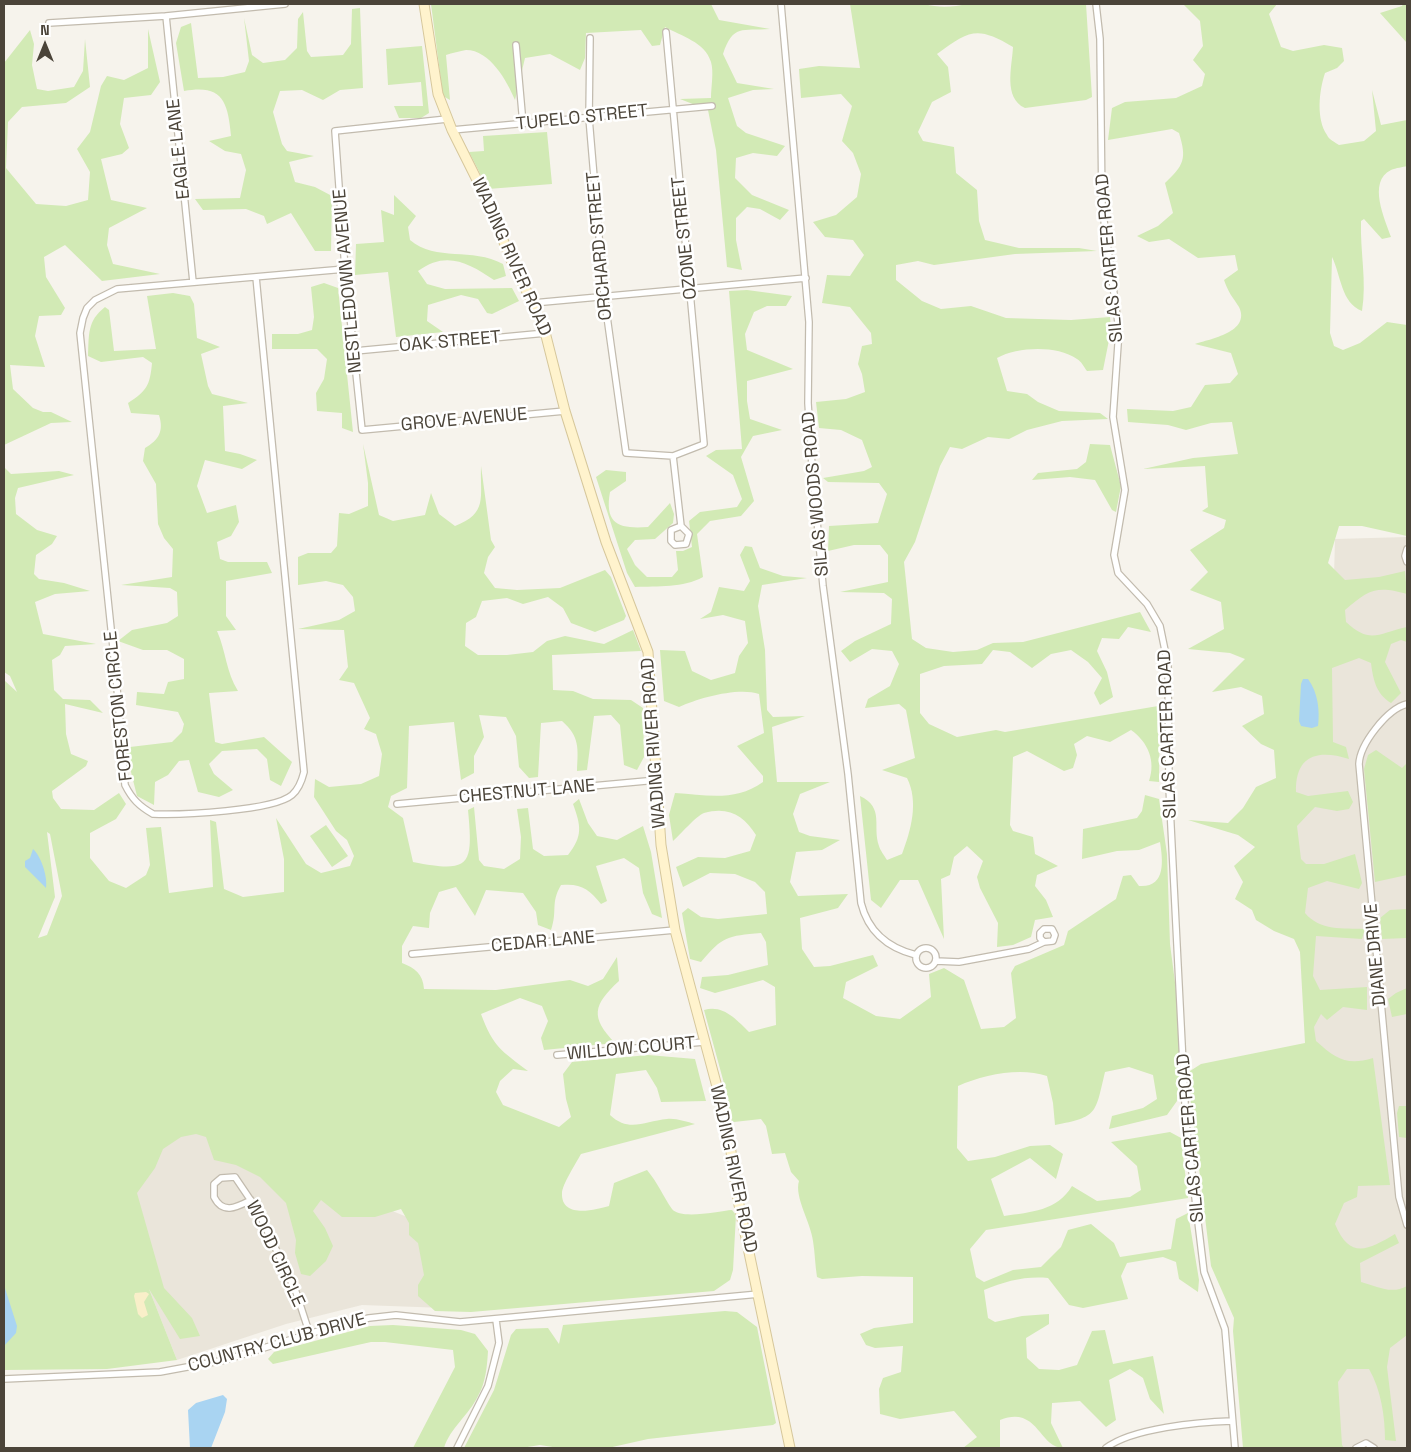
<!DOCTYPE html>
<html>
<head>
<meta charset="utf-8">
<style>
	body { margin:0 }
	#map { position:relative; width:1411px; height:1452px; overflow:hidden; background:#f6f3ec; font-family:"Space Grotesk",sans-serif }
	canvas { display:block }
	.frame { position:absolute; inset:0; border:5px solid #4b4439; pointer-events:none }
	.north { position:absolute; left:20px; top:20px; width:50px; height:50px; -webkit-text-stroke:4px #fff; paint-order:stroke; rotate:0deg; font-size:14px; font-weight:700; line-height:20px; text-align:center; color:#4b4439 }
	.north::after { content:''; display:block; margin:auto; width:18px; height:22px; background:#4b4439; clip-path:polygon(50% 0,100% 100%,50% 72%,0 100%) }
</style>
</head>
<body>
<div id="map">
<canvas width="1411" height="1452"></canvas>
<div class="frame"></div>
<div class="north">N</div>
</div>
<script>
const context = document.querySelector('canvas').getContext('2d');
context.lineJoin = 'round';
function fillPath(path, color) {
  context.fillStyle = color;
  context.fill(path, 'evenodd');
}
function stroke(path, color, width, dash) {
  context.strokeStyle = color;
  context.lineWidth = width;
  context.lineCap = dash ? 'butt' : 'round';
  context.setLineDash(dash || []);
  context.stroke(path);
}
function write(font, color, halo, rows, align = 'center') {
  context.font = font + ' "Space Grotesk",sans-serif';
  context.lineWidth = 5;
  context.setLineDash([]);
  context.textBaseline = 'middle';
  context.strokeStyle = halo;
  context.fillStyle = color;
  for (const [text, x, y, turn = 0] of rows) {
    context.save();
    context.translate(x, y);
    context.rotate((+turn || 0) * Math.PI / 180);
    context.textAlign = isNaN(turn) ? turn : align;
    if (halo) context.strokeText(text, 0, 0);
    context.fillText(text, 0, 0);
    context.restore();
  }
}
const residential = new Path2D(`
	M1407,537V1448H1330L1288,733L1332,651L1335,539Z
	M198,1127L298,1173L442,1231L445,1308L362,1305L286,1324L177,1360L96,1155Z`);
const green = new Path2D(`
	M431,4H711L719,20L770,29C742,31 733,24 723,54L737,83L774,89L753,90L728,98L737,126L746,133L785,146L777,156L753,153L736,158L735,178L752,195L789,210L780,220L760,209L747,207L736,218V240L742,270L727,267L716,150L708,110L680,99L711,98C711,87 714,72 711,62C705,42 681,36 665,27L660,45L652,46L641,30L586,33L585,58L580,70L550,54L525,58L515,100C507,81 490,50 466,50C460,51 452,53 446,55L450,100L443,96Z
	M850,4H924C939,8 953,7 968,4H1086L1092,97L1086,100L1025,108C1003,98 1012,67 1013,47C977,26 970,30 937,54L948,67L951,92L932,102L918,132L923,141L954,147L956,173L977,190L979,221L985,240L1019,248H1079L1097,251L1015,254L934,265L918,261L896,265V280L922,301L941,309L971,306L1006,318L1071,320L1110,317L1111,330L1103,370L1087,371C1084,367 1081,361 1077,359C1056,345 1018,347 997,358L1007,391L1027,394L1038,402L1059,411L1100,413L1108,419L1062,421L1027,430L1009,439L988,437L962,449L950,447L940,466L915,542L904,562L912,639L926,648L953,652L977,650L993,643L1023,642L1140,612L1151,632L1128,627L1119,639L1102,638L1097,651L1107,672L1113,697L1100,705L1094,693L1102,678L1088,662L1071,650L1051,654L1032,668L1010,652L993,650L982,664L944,666L920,674V713L929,724L957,737L996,730L1005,732L1158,706L1160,713L1159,782L1149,781C1156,761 1148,742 1131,730L1110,742L1087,736L1074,744L1077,755L1073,768L1064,771L1027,751L1013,757L1010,825L1013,831L1033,837L1035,854L1058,866L1037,875L1035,886L1046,900L1053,917L1035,920L1031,937L1013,945L997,947L998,923L980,888L977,877L983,861L967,846L954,857L950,875L941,879L944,939L918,880H900L881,908L871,900L860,796C885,808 872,826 879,846C880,850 884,855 887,860L902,854C911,830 919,802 907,778L882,770L915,758L906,710L899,704L865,708L868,699L890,686L899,664L892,651L872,649L850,662L841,651L855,641L891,624L892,599L884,593L840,592L888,582V555L880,545H854L828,551L829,526L878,523L887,494L879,483L828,482L823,478L864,471L872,467L862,440L841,430L819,428L816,402L846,399L865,392L862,374L858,364L862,346L872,344L871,333L850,307L822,303L827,275L850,276L864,255L853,240L825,237L813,222L836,215L857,197L861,174L853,153L842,141L852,106L841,94L801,98L799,69L819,66L860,68Z
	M1183,4H1277L1269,14L1281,47L1293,51L1324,45L1342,48L1344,61L1337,68L1325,73C1319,91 1316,119 1327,135C1329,140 1335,142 1339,145L1364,141L1376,131L1372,90L1381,125L1407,120V166C1403,167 1396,168 1391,170C1367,182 1385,219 1391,237L1382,239L1364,219L1361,221C1360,252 1367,281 1362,311C1341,303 1341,275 1332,257L1330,333L1334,346L1343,350L1360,343L1387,322L1407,325V536L1362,526H1339L1328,563L1345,580L1379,577L1405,571L1407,594C1376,585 1368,590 1345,610L1346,622C1371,645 1378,633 1407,627V642L1401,640L1391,644L1385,662L1401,693L1391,703C1376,694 1373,679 1371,663L1359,658L1332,668L1333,742L1346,747L1349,759C1318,749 1295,755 1296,792L1308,796L1348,791L1353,802L1349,809L1337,811L1315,807L1297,826L1301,859L1306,864H1324L1355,854L1362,883L1359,889L1327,881L1308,888L1305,913C1320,931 1343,928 1365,929L1362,939L1316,936L1313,976L1320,990L1367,987V1010L1343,1007L1327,1020L1321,1014L1314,1027L1316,1041C1336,1059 1347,1066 1373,1058L1390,1185L1358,1186L1357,1197L1344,1203L1335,1224C1350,1260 1368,1250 1395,1234L1399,1243L1360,1263L1361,1282C1377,1286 1391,1295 1407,1286V1335L1390,1348L1387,1367L1396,1441L1385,1440C1385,1416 1381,1390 1369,1369H1347L1338,1382L1342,1445L1344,1448H1243L1233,1331L1234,1318L1211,1266L1189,1087L1190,1071L1201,1064L1305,1043L1300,952L1294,939L1274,931L1256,920L1252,910L1235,899L1243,882L1234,866L1255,847L1238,835L1188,820L1228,823L1243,808L1256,787L1276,778L1274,750L1261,744L1242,726L1264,714L1262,696L1241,687L1212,692L1245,659L1230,653L1188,649L1224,629L1221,602L1190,590L1208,572L1190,550L1224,528L1226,520L1202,511L1208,507L1205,466L1143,469L1193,458L1238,454L1232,422L1211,423L1186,430L1168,425L1128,422L1127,409L1173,411L1191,407L1205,385L1230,383L1238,374L1231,353L1195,344C1210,339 1251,332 1239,307C1232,296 1229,294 1224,280L1238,270L1235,255L1198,258L1169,239L1149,242L1137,236L1158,226L1173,213L1165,183C1184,165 1187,159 1179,133L1172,129L1108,140L1112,108L1125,102L1176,98L1202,86L1205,74L1193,60L1203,46L1200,21Z
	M1403,4H1407V43L1380,13L1402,6Z
	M360,8L363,88L340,90L323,100L302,90L280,91L273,112L282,144L287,151L314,156L289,162L295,182L315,187L332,196L331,251H315L291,213L267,224L264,216L246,209L203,210L195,199L240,198L246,170L241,154L225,151L209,141L231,136C228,101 222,84 184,91L176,43L181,27L191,23L198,78L223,77L245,72L249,61L244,18L252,55L263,63L285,60L297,48L298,19L303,12L307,51L311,57L343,55L351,44L352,9Z
	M148,29L160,82L151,95L124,98L120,124L129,148L122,154L101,159L111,200L147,208L109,228L107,245L113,264L160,274L102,281L65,245L44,257L46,277L65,308L61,315L39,316L35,336L45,367L10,365L13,389L33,408L43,412H51L72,422L51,423L4,445V63L30,30L34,44L32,65L37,89L48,91L74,87L83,71L85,39L90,87L66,103L22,107L8,122L6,168L36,204L66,206L88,200L90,172L77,149L90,132L101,86L107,76L124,80L148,68Z
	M422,46L429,113L421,118H399L394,106H423L421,82L388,85L386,49Z
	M547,132L552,184L488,189L469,152L484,151L483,136Z
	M394,195L416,216L408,227L410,240C436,262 472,247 503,264L506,276L494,280C469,263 446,250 418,271L427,284L445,289L512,288L519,301L492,314L487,313L478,299L461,295L428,305L427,321L443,332L396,337L388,272L355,275L356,244L384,242L381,210L394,215Z
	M324,283L338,288L353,432L342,428V413L317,411L316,393L324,379L327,359L317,349H272V334H298L312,330L314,317L311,287Z
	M747,290L792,296L786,306H767L754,312L745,334L747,350L793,369L747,381V401L750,419L782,430L753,436L741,457L754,501L741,516L710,521L697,534L703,577C683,588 658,586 635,587L627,573L596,477L606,470L626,472V481L610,492C604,525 620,529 648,527L670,503L674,514L673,523L655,539L635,540L627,549L635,565L647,577H672L678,570L676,551H683L692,547L689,521L700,512L737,507L742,499L733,475L706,456L716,450L742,449L729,291Z
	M173,293L190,296L194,304L197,338L220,347L201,354L208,386L212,394L248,403L223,406L225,451L240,454L257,460L242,469L205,460L197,486L207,513L236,505L239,522L231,536L217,542L220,559L228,562H267L272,573L226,581V616L236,630L217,631C226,651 226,672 238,691L209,693L215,742L222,744L264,737L292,762L281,786L270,780L267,759L257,749L222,751L209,764L214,774L233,790L219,797L198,792L189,760L179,761L168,775L155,782L154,805L137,796L126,752L130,747L172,742L182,732L184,724L178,712L136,705L137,692L164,694L168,682L184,679V659L167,650H143L118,641L132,630L167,623L178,616L177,592L170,588L121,585L172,577L173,549L164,538L158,524L156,484L143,461L145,448C159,440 164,431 159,415L131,413L128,403C147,391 150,385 152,363L143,357L101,362L88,356C89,335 87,321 105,307L109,310L114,351L156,349L147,296Z
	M363,444L379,515L393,521L425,515L431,493L439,514L455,526C488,513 480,498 481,466L491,540L495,547L488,557L484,573L495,588L517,590L560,588L605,570L611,577L626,616L624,620L595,632L571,623L563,608L548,597L523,604L507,598L482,601L476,617L466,623L465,646L478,655H507L533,652L547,641L565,636L604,644L633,630L641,651L552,655L553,690L573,691L593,699L631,700L643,708L644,757L637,770L624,765L620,725L611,715L594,716L587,770L577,771C578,748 580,737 562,721L541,723L538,777L529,778L519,767L516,736L506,717L479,715L484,737L474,756V773L461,780L454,722L409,726L407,788L391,796L388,807L403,818L413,862C472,874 473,864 468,810L474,807L479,860L484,866L504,869L520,859L521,837L517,809L528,808L533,849L544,856L568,855C583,836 581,826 573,804L579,799L588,823L597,836L617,840L643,826L651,852L662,918L652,914L643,893L639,868L624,858L596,866L607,901L601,904C589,889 581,883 561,885C550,904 558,910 551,930L538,925L536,912L523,893L486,890L475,916L456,887L439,892L430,913L429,928L413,926L402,946V963C415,968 423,974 424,989L496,990L570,980L588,986L603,979L617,957L619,981C593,1005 590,1017 615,1043L544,1050L541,1038L548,1021L542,1006L520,998L481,1014C493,1047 502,1051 528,1071L513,1069L500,1081L496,1092L503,1105L559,1127L571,1117L566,1099L563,1074L572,1062L648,1055L695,1059L706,1101L661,1102L657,1088L646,1070L616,1074L610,1115C629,1133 645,1121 667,1119C676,1118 687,1122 695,1124L581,1154C576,1163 562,1185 562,1193C561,1219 595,1210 609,1206L614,1183L647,1170C658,1183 663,1196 672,1209C681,1220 719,1211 732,1210L736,1215L733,1270L730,1280L714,1291L471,1312L435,1311L418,1296V1285L424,1275L418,1243L409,1235V1223L401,1209L375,1217H342L321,1200L313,1211L325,1228L333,1246L326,1261L310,1276L301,1274L295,1253L296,1240L286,1203L260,1177L236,1165L214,1160L206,1137L196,1134L181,1137L163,1149L155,1168L137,1193L164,1288L192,1318L200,1336L180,1339L149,1289L177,1360L107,1369L4,1370V680L17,692L10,676L4,672V467L11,474L59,471L74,475L18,488L15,498L16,514L37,530L57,536L52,544L36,555L34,574L39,579L64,583L90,591L55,594L35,602L43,634L96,644L65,646L60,655L52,660L54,690L63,699L90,700L103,713L65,704L66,734L71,754L88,761L86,766L52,791L53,798L61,809L94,810L119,793L126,804L116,819L90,833V858L109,881L126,888L146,875L150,865L146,828L161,827L169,893L213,887L210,820L216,822L224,889L243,897L284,892V859L276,818L306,864L321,873L350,866L354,856L347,840L336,831L314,797L315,779L329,787L361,784L379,776L382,754L376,734L364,729L370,718L354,683L339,680L348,667L344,630L298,629L339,620L355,611L353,597L343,585L326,581L298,585V557L308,553H331L337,546L339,513L349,514L368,506V483ZM47,832L50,834L62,896L47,935L38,938L55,897Z
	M1090,444L1110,445L1121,486L1116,512L1112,510L1095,480L1070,477L1032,480L1038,473L1077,469L1086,462Z
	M745,546L752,547L760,568L783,576L807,578L762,585L758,606L765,650L767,710L773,717L805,716L772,727L777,782H830L800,794L793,814L799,832L810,836L840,840L822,850L796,852L790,882L798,896L848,894L838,908L800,918L802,949L814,967L830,966L873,955L878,966L846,982L843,998L876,1016L900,1019L931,997L929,974L944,968L964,980L981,1029L1004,1027L1016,1018L1011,973L1015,966L1064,945L1068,931L1116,899L1123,876L1131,875L1139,886C1166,888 1163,861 1160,842L1139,850L1117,851L1082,859L1083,829L1137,818L1142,811L1145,795L1159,799L1167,854L1170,944L1182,1036L1177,1101L1167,1115L1109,1129L1112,1116L1143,1108L1157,1099L1153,1075L1129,1067L1105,1072C1095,1114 1098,1117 1055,1125L1053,1103L1047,1076C1019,1067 984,1075 958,1086L957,1148L968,1161L995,1157L1030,1146L1050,1145L1063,1154L1056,1179L1030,1158L991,1179L1004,1216C1031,1212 1057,1211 1072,1186L1097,1201L1130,1197L1141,1190L1137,1166L1111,1142L1170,1132L1181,1138L1188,1198L986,1230L970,1249L976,1277L984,1282L1013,1270L1041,1267L1061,1247L1068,1230L1091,1224L1114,1243L1120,1257L1171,1249L1176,1219L1188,1213L1199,1280L1198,1292L1179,1279L1176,1262L1163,1257L1127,1263L1121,1276L1128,1299L1083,1308L1069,1305L1048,1278C1025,1276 1006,1281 984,1290L988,1318L995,1322L1022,1316L1049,1314V1324L1026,1338L1027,1358L1039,1369L1059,1370L1077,1365L1092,1331L1105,1330L1113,1364L1153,1356L1164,1414L1150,1399L1143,1378L1130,1369L1109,1380L1116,1420L1106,1427L1080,1401L1052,1403L1051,1423L1063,1448C1039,1448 1038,1405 1000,1420V1448H963L977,1437L954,1411L900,1419L880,1414L879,1389L883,1378L901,1372L903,1346L875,1348L866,1345L860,1334L874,1328L913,1323V1277L862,1276L822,1279L817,1277C815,1265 815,1253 813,1241C811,1223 794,1197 799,1181L791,1172L785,1153L772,1154L766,1126L761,1119L734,1122L730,1120L728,1098L704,1010C723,1004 737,1020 749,1032L776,1025L775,987L763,980L715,993L700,988L702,977L728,975L768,965L766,942L761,933C727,936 723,936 701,962L690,959L682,913L688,908L701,917L718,919L767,914L765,892L755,882L735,874L710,873L683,887L676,867L698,857L725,858L750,851L756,835C744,816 729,806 704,813C696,816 680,835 673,841L669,815L675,793C707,795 735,802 763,782V776L737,746L764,733L759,694C738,687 699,698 679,707L664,701L660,650L685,651L692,671L711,680L735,673L739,656L748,643L745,621L723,615L700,619L711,612L719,587L744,591L750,581L740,555Z
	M1376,750L1402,768L1407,763V875L1375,882L1364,769L1368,755Z
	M326,825L348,856L332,867L310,836Z
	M1407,909V938L1382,939L1380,918L1390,910Z
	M1407,988V1014L1392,1017L1388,999L1396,993Z
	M1399,1106H1407V1138L1399,1137L1397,1113Z
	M725,1311L737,1312L757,1327L776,1423L773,1425L648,1439L608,1448H559L540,1445L521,1448H464L494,1390L511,1335L516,1329L548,1328L559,1344L563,1325Z
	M393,1325L461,1330L475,1334L488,1351C487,1366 486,1382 478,1396C469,1415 450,1428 444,1448H413L455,1367L453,1350L385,1342H371L273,1364L268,1359L274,1352L370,1326Z`);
const sand = new Path2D(`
	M146,1292L149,1294L144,1302L148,1315L142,1318L138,1314L134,1296L135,1293Z`);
const water = new Path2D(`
	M1303,679H1308C1318,692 1320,711 1318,726L1312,728L1301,726L1299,721L1301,684Z
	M33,849C41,856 48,877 46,888L25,867V861L30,858Z
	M4,1285L17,1326L16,1333L4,1346Z
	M223,1395L227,1399L225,1412L211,1448H190L188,1410L196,1403Z`);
const street = new Path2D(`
	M781,4L809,322L808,403L812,466L823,586L848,774L861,903C868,931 888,948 916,955
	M1096,4L1100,39L1102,206L1119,330L1113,417L1125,490L1114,555L1118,573L1147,604L1160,626L1168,665L1169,787L1186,1123L1204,1272L1225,1329L1235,1448
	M166,16L193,282
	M49,23L166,16L285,4
	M590,38L589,118L604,295L626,453L673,456L704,444L666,32
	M516,45L523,124
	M447,119L335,131L345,269L362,430L565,411
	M452,130L712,106
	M256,277L304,772C302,780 299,789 292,795C273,811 181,815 153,814C139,806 132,799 125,785L116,676L80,333L83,318L87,308L95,300L117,289L345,269
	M533,303L806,278
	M355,351L546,333
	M673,456L681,526L689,534L686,544L675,545L671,541V530L681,526
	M1407,549L1405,556L1407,562
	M1407,704C1387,709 1360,744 1359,764L1399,1197L1407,1225
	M397,804L657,780
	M916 958a10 10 0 1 1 20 0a10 10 0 1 1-20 0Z
	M412,954L675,930
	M936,961L959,962L1029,949L1044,942L1053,941L1055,935L1052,929H1044L1040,933V938L1044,942
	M557,1055L704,1042
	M251,1200C237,1207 223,1215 214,1197V1184L221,1178L235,1177L258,1211L296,1292L310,1335
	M4,1379L160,1372L225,1360L341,1324L369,1318L396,1315L460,1322L759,1294
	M457,1448L488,1386L499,1343L496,1320
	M1106,1448C1132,1428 1199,1422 1232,1421
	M1356,1448L1366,1443L1374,1448`);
const secondary = new Path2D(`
	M424,4L438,94L452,130L490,206L510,258L543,324L565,411L606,542L648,652L661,845L675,930L727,1124L738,1200L790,1448`);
const streetNames = [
	["TUPELO STREET",582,118,-6],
	["EAGLE LANE",179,149,-96],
	["OZONE STREET",685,238,-96],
	["ORCHARD STREET",600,246,-95],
	["WADING RIVER ROAD",511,257,66],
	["SILAS CARTER ROAD",1110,258,-95],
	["NESTLEDOWN AVENUE",348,281,-95],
	["OAK STREET",450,342,-5],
	["GROVE AVENUE",464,420,-5],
	["SILAS WOODS ROAD",816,494,-95],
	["FORESTON CIRCLE",119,706,-96],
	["SILAS CARTER ROAD",1168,734,-92],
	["WADING RIVER ROAD",654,743,-94],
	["CHESTNUT LANE",527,792,-5],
	["CEDAR LANE",543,942,-5],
	["DIANE DRIVE",1376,955,-95],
	["WILLOW COURT",631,1049,-5],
	["SILAS CARTER ROAD",1191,1138,-95],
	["WADING RIVER ROAD",733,1169,78],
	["WOOD CIRCLE",275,1254,65],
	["COUNTRY CLUB DRIVE",277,1343,-15]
];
fillPath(residential, '#eae5da');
fillPath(green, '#d2eab5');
fillPath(sand, '#f9efc9');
fillPath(water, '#a9d4f2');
stroke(street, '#c2bbae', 8);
stroke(secondary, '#d6c79b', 11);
stroke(street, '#fff', 5.5);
stroke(secondary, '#fff3cd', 9);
write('18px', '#4b4439', '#fff', streetNames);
</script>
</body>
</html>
